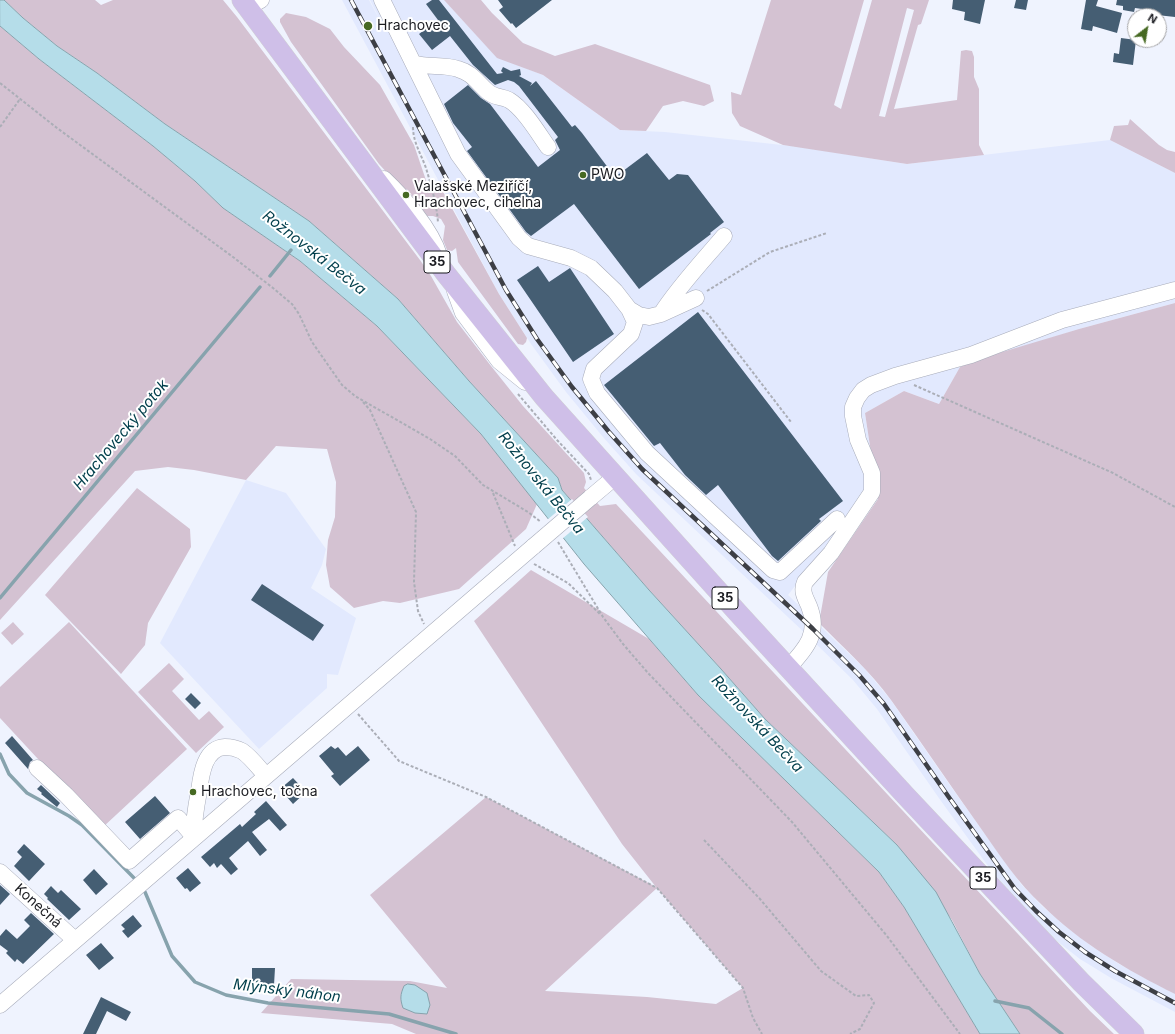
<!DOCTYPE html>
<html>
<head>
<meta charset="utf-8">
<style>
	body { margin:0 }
	#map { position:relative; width:1175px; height:1034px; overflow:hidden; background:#eff3fe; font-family:Inter,sans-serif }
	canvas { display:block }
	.north { position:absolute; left:1127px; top:8px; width:40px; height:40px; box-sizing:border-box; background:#fff; border:1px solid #a4a4a6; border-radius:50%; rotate:31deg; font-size:11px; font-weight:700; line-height:16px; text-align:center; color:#1b1c21 }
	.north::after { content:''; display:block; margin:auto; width:14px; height:18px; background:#466922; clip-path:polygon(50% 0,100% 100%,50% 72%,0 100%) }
</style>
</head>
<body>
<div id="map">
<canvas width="1175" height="1034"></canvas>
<div class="north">N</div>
</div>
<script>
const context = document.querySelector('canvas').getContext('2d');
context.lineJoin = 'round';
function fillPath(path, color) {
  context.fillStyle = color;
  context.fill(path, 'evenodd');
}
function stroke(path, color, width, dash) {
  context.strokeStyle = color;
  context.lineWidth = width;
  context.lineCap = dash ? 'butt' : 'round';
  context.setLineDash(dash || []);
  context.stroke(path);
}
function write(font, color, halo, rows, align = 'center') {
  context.font = font + ' Inter,sans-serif';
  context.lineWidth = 4;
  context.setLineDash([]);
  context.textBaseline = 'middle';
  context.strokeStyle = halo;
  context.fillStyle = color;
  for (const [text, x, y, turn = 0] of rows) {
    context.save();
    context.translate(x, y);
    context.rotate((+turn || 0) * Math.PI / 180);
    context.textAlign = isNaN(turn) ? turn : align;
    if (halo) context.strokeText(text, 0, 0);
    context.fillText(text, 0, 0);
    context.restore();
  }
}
const built = new Path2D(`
	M342,0H369L383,26L370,0H444L497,57L543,75L620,130L665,132L800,147L907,164L1110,140L1175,173V303L1079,329L960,367L939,404L904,391L865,413L878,499L866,496L788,595L865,669L890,699L954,791L1021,884L1042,906L1064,925L1090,945L1119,964L1175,994V1012L1111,978L1080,959L1053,938L1030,917L1009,895L941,801L877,709L853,680L807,635L636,474L603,437L566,392L531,344L499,294Z
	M246,480L286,493L326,549L322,565L311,588L356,618L338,675L327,674V688L259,749L160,643Z`);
const green = new Path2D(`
	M4,0H95L101,5L113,0H223L237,17L420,260L431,276L457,322L491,366L523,406L584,473L586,482L584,488L600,506L616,504L1090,1011L1114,1034H1020L980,974L952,920L897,845L765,719L721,669L649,590L562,490L558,478L469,381L398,299L309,221L165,124L97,73L57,46L23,18Z
	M444,0H481L492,13L523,43L555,56L595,44L710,85L714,101L704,106L683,101L663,106L646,131L620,130L543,75L497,58Z
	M771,0H864L834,105L841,109L872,0H929L921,24L918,25L894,109L957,100L961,51L966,50L972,51L974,57V77L979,89V145L984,155L907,164L783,145L740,126L732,113L731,92L741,95ZM907,8L914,10L885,117L879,116Z
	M286,13L306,17L330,29L344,47L380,85L414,145L429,189L442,190L499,294L527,338L526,342L523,345L518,344L458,262L456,248L452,251L447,250L443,240L445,226L441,219L433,216H427L408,190L400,187L379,164L291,42L280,22V19Z
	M0,26L39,59L153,146L195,181L223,208L300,261L377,326L481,434L537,504L526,529L459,589L400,603L383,601L354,608L330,587L326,565L328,540L335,517L336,482L327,449L276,446L246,480L194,470L168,467L135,471L0,620Z
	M1130,119L1159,145L1167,150L1175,152V173L1110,140L1114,126L1128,125Z
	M1175,303V994C1127,970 1080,943 1042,905C1018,883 1000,856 982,830C951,787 922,743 891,700C871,672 844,648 819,623L828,572L878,499L865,413L904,391L939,404L960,367L979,359L1079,329Z
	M137,488L190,529L191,547L148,623L145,645L121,674L45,595Z
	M531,570L649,639L698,695L879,872L904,907L980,1034H416L392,1024L261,1013L291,979L410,981L447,988L370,895L486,797L656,887L622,844L474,621ZM657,888L743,988L716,1004L647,997L545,991Z
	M13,622L24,634L12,645L1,633Z
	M69,622L187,749L102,828L0,718V687Z
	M169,663L184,679L172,691L199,720L209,711L224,727L196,753L138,692Z`);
const water = new Path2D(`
	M0,0H4L23,18L57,46L97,73L165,124L309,221L398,299L469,381L558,478L562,490L649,590L721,669L765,719L897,845L936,892L980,974L1020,1034H980L904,907L879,872L698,695L584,564L481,434L377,326L300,261L223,208L195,181L153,146L39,59L0,26Z
	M408,984L415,985L427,993L430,1005L427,1014L415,1013L403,1008C400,999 400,995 404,986Z`);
const pier = new Path2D(`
	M572,499L588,517L562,539L547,520Z`);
const stream = new Path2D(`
	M270,276L291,250
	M0,598L260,287
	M0,754L9,774L27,793L69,816L82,825L135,879
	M145,892L172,956L195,982L226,995L268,1003L389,1014L456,1034
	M995,1001L1029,1008L1062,1034`);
const building = new Path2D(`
	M432,0H439L497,74L503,73L501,71L503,67L511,71L520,69L521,75L519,76L532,83L530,86L536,81L572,127L575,125L582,133L615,177L647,153L669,180L677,174L688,175L724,222L710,233L711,234L639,289L574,204L531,236L526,232L467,151L472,147L453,123L444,104L468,85L481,98L490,104L538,167L560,150L555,140L558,137L519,86L514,82L508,80L495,85L473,65L450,36L432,50L419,34L438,20L426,4Z
	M498,0H552L516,28L512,23L511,24L499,10L503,7Z
	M953,0H985L980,24L964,20L965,12L952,9Z
	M1016,0H1028L1026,10L1014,8Z
	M1086,0H1098L1096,6L1122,13L1117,33L1093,26L1092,31L1081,29Z
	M1117,0H1175V17L1157,15V11L1135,8L1134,12L1123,10V6L1116,5Z
	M1121,38L1136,40L1133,65L1113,62L1114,53L1119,54Z
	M538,266L549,282L570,268L614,334L573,362L517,280Z
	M698,312L843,501L819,519L821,521L778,561L772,556L718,485L706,495L685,475L660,443L654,446L604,385Z
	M262,584L324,625L313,641L251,600Z
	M191,693L201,703L195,709L185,699Z
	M12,736L33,760L30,762L28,769L5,743Z
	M331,746L335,749L338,747L346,756L358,746L370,760L340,786L331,776L334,774L319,756Z
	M293,778L306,792L293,804L280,789Z
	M41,785L60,803L57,807L41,794L42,793L37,789Z
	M155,796L170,813L140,839L125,822Z
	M266,801L287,825L280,831L269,819L252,832L267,850L260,856L248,841L229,858L238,869L231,875L221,864L217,868L214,863L210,867L201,857L240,824L242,827L256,814L254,812Z
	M24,844L45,864L29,881L14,866L22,857L17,852Z
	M188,868L201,883L190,892L187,888L185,889L176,878Z
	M94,869L108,884L96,895L83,880Z
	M0,885L10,894L0,905Z
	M51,886L58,893L61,890L81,909L69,920L47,899L48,898L44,894Z
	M31,913L54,934L23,964L17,959L15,962L6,953L8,951L0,945V936L6,929L17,939L30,926L24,920Z
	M133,915L142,926L128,938L122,931L125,929L121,925Z
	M101,943L114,958L99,970L86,955Z
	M252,968H275L274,985L252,984Z
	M101,997L131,1012L126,1021L107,1011L96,1034H83Z`);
const path = new Path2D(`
	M0,83L57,128L233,257L273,288L292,304L299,314L312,342L342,385L355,396L430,439L455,456L483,485L528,512L541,522
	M0,127L20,99
	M413,127C413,142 421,154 426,168C431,185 437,205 438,223
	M707,291L770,252L827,233
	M702,310L708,314L791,422
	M914,385L1113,473L1175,507
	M518,394L557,440L589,474L591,480
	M363,402L370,410L416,512L414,582L418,611L424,624
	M493,493L515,546
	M558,542L603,617L623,644L648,673L792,822L887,936L960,1034
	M534,564L568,583L601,615
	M358,714L399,761L486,797L657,888L743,988L753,1018L762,1034
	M704,840L760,899L821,971L856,996L869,995L874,1003L860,1029L850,1034`);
const minor = new Path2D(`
	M382,0L458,154L519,238L528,246L571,258L591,268L615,291L629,309L639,315L649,317L661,314L696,298
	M248,7L261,0
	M413,63C427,68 443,64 458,69C472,73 476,81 487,91C494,98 501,96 509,100C524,109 538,133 548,147
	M384,179C403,197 431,229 439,255
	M455,291L463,313L499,361L525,382
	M629,309L635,322L631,334L594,369L591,379L597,393L647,453L773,570L780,572L837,519
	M661,314C679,286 702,262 724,236
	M590,498L615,477
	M788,668C806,649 820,633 809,606C805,597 801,591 805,582L831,553L872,492V473L858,440L853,416V407L857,398L863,390L871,385L895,376L971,355L1062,320L1175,290
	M37,768L66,795L129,861L178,818L194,837
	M194,837C193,822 196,807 199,791C201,776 204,748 225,747C231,747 236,748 242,751C251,757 259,768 266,776
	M0,872L75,940
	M0,1005L534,546`);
const major = new Path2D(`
	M242,0L446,274L544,397L738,613L906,796L1081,982L1134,1034`);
const rail = new Path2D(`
	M351,0L506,290L537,339L572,387L609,432L642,469L813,629L859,675L884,704L948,796L1015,889L1036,911L1059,932L1085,952L1115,971L1175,1003`);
const minorBridge = new Path2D(`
	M534,546L590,498`);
const markers = [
	[368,26,5,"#466922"],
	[583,175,4,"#466922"],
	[406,195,4,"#466922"],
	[193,792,4,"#466922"]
];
const shields = [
	[437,262,26],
	[725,598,26],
	[983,878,26]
];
const shieldNames = [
	["35",437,262],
	["35",725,598],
	["35",983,878]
];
const poiNames = [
	["Hrachovec",377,26],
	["PWO",591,175],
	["Valašské Meziříčí,",414,187],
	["Hrachovec, cihelna",414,203],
	["Hrachovec, točna",201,792]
];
const streetNames = [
	["Konečná",38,906,42]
];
const waterNames = [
	["Rožnovská Bečva",314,253,38],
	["Hrachovecký potok",121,435,-50],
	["Rožnovská Bečva",541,483,51],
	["Rožnovská Bečva",757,724,47],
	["Mlýnský náhon",287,991,7]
];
fillPath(built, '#e2e9fe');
fillPath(green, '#d4c2d2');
fillPath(water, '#b5dde9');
stroke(water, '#87a3ad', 1);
fillPath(pier, '#eff3fe');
stroke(stream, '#87a3ad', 3.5);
fillPath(building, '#455e73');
stroke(minor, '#a8acba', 17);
stroke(major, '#d1d2d3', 21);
stroke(path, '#abaeb7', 2, [3, 2]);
stroke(minor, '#fff', 16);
stroke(major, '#cfbfe8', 20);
stroke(rail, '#3d3f45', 4.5);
stroke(rail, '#fff', 3, [9]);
stroke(minorBridge, '#a8acba', 17, []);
stroke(minorBridge, '#fff', 16);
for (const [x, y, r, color] of markers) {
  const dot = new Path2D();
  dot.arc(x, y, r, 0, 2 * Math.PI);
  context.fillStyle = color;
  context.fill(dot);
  stroke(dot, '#fff', 1.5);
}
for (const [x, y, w] of shields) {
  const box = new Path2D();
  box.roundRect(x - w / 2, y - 11, w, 22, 3);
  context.fillStyle = '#fff';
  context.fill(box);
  stroke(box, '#1b1c21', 1);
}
write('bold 13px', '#1b1c21', null, shieldNames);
write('14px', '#1b1c21', '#fff', poiNames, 'left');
write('14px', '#1b1c21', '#fff', streetNames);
write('italic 15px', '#003e4b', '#fff', waterNames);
</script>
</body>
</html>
